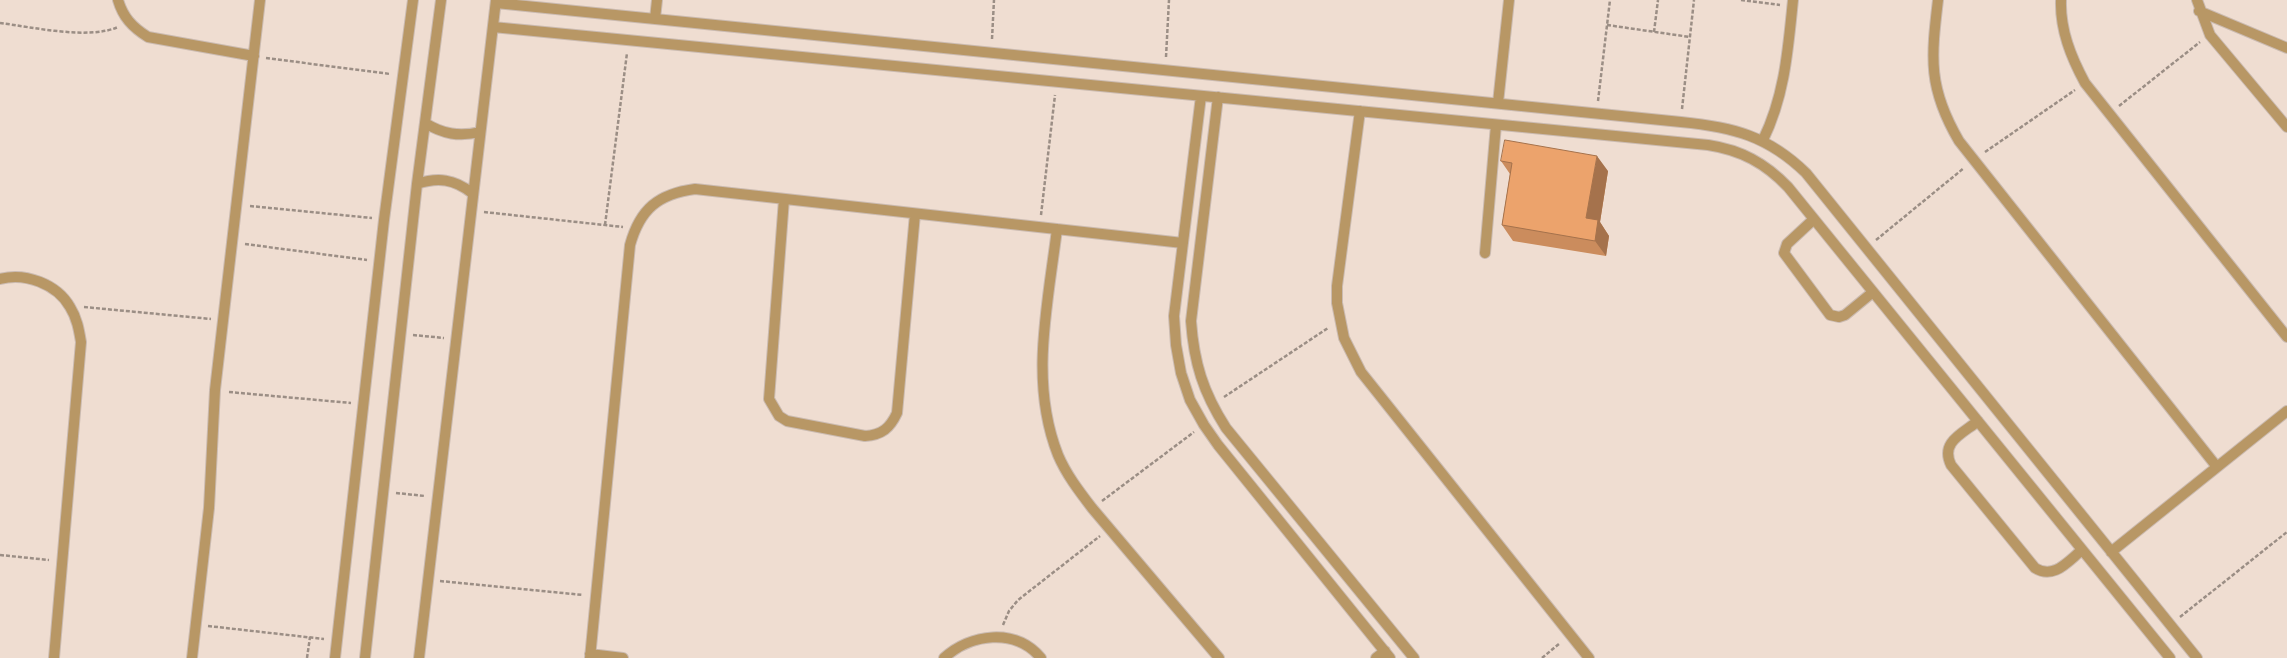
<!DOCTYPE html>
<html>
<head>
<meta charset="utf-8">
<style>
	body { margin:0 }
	canvas { display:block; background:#efddd1 }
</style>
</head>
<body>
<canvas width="2287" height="658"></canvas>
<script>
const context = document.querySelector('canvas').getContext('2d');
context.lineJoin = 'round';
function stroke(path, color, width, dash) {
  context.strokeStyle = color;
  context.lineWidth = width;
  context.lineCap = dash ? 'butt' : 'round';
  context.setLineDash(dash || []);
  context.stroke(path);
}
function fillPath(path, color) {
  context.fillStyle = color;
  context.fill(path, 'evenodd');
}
const path = new Path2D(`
	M1741,0L1780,5
	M0,23C32,27 89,40 118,27
	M1607,25L1690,37
	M1654,32L1658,0
	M992,39L994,0
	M1166,57L1169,0
	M266,58L390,74
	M1598,101L1610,0
	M2119,106L2200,42
	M1682,109L1694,0
	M1985,152L2075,90
	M250,206L372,218
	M484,212L623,227
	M1041,215L1055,95
	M605,225L627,53
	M1876,240L1964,168
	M245,244L367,260
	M84,307L211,319
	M413,335L444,338
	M229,392L351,403
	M1224,397L1328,328
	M396,493L425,496
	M1102,501L1194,432
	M0,555L49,560
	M440,581L583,595
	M2180,617L2287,532
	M1003,625L1009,611L1018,600L1100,536
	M208,626L324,639
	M307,658L310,637
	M1542,658L1560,643`);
const minor = new Path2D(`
	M118,0C123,17 132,27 148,37L254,56
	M1938,0C1931,59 1928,88 1959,141L2217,467
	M2061,0C2060,30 2071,57 2085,83L2287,337
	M2197,0L2210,35L2287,127
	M496,3L1681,122C1733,127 1768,136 1806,173L2197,658
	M2199,11L2287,48
	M655,19L657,0
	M493,27L1708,145C1741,150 1765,163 1788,187L2170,658
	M1201,96L1174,316L1176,345L1181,373L1190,400L1204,425L1218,445L1390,658
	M1218,97L1191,321C1194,363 1203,392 1226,428L1414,658
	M1498,103L1509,0
	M1360,111L1337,286V303L1344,338L1361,372L1589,658
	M425,123C443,134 459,137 480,132
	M1763,140C1785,95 1788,49 1793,0
	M417,184C438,177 454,179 472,193
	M784,199L769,399L779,416L787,421L865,436C882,435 890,428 897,413L915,214
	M1814,219L1787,244L1784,253L1830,315L1839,317L1845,315L1873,292
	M1057,229C1048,304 1029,382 1058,455C1066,474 1079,491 1092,508L1219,658
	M1485,253L1496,125
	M0,279C25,272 57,284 70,307C77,318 79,330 81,342L54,658
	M1978,421C1962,434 1940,442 1951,465L2035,568C2054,580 2068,561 2082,550
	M2111,552L2287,411
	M590,654L623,658
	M192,658L209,508L215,390L260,0
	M335,658L384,220L413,0
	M365,658L417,184L441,0
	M419,658L496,0
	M590,658L630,245C640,209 658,194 695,189L1183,243
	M944,658C970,634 1015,627 1041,658
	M1376,658L1385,651`);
const wall = new Path2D(`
	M1501,161L1608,171L1600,222L1609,236L1606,256L1513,241L1502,225L1510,174Z`);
const shadedWall = new Path2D(`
	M1597,156L1608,171L1600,222L1609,236L1606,256L1595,241L1586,218Z`);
const building = new Path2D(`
	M1505,140L1597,156L1586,218L1598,220L1595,241L1502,225L1512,163L1501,161Z`);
stroke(minor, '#cbbbb1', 12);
stroke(path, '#9b8e85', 2.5, [4, 2]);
stroke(minor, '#b89765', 10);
fillPath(wall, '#cb8c5d');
fillPath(shadedWall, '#a5724c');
fillPath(building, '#eca36c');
stroke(building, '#a5724c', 1);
</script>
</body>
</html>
